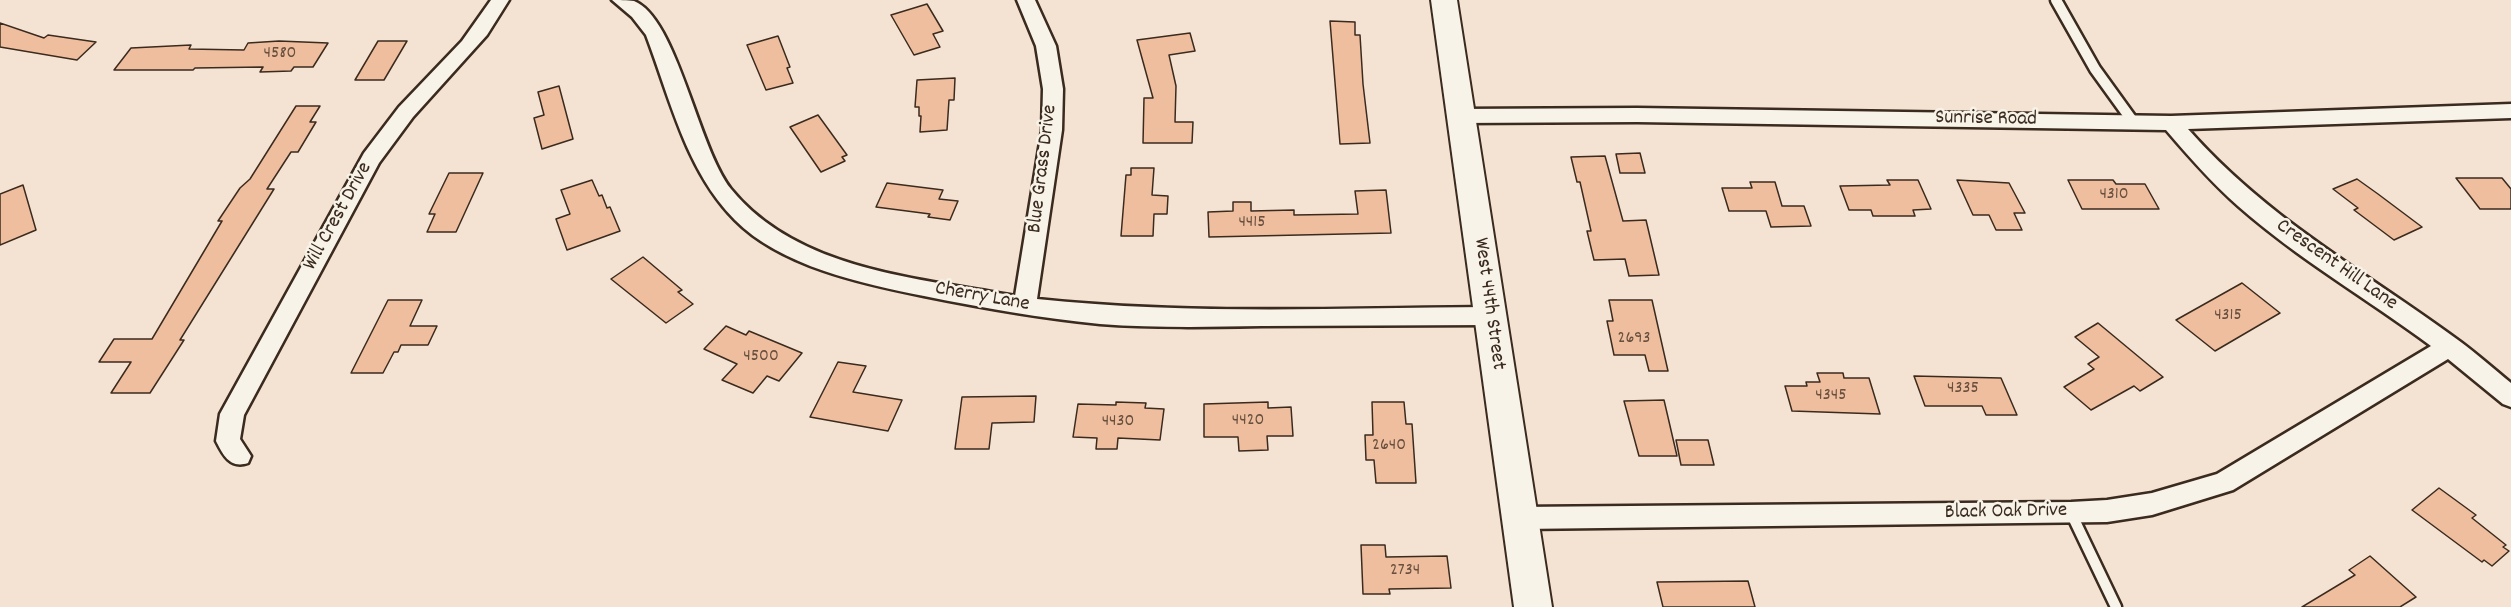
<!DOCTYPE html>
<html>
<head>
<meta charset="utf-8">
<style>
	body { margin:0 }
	canvas { display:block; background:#f4e3d2 }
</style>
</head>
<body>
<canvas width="2511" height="607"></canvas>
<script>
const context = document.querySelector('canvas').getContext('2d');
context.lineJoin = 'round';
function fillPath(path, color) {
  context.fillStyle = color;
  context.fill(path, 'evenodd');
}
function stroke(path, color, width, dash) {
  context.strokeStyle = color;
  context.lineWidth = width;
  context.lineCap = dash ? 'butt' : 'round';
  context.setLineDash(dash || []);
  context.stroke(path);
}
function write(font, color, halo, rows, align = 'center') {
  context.font = font + ' Dekko,sans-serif';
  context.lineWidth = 5;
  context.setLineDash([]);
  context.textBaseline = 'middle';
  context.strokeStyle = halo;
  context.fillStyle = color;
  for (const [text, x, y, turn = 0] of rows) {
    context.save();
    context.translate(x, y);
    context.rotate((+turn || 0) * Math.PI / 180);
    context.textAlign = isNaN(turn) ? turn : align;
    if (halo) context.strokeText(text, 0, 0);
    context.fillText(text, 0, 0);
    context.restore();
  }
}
const building = new Path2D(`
	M927,4L943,31L933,34L940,47L914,55L891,15Z
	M1330,21L1355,22V35H1360L1363,84L1370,143L1340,144Z
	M0,23L44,38L48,35L96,42L77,60L0,47Z
	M1190,33L1195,51L1169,55L1176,86L1175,122H1193L1192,143H1143L1144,98H1153L1137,40Z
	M778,36L790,67L787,68L793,83L766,90L747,45Z
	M279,41L328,43L313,67H294L291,71L260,72L263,67L195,68L193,70H114L131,48L191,45L189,49L244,50L248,43Z
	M378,41H407L384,80H355Z
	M955,78L954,100H949L947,130L920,132L921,116H919V107H915L917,80Z
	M559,86L573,139L542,149L534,118L544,115L538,92Z
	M296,106H320L310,122H316L298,152H291L267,189H274L180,340H184L150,393H111L131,362H99L114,339H152L222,221H218L240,188L250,179Z
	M818,115L847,155L842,157L845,161L821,172L790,127Z
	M1640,153L1645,173H1620L1616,154Z
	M1605,156L1623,221L1646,220L1659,275L1629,276L1625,259L1594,260L1587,231H1591L1589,222L1580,182H1577L1571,157Z
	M1131,168H1154L1152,195L1168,196L1167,214H1154L1153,236H1121L1126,175H1131Z
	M449,173H483L456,232H427L435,214H429Z
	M2456,178H2502L2511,189V209H2480Z
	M2357,179L2378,194L2422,227L2394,240L2354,210L2358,208L2333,189Z
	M592,180L599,196L602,195L607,208L610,207L620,231L567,250L556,219L570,214L561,190Z
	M1887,180H1918L1931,209L1913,210L1915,216H1873L1871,210H1849L1840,186L1890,185Z
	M1957,180L2009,183L2025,213H2014L2022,230H1996L1989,215H1973Z
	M2068,180H2113L2116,184H2145L2159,209H2082Z
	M1750,182H1775L1782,206H1804L1811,226L1771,227L1766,211H1729L1722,188H1752Z
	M887,183L943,190L939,199L958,201L950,220L928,217L930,214L876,207Z
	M23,185L36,230L0,245V194Z
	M1386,190L1391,233L1209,237L1208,212L1233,211V202H1251V211L1294,210V215L1358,214L1355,191Z
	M643,257L682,290L678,292L693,304L666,323L611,279Z
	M2242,283L2280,313L2215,351L2176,320Z
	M388,300H422L410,326H437L428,345H401L398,352H394L383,373H351Z
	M1609,300H1652L1668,371H1649L1645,355H1614L1607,321H1613Z
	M2098,323L2163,377L2140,391L2134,386L2091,410L2064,387L2094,369L2088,364L2099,357L2075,337Z
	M726,326L746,335L749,331L802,353L779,381L767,376L753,393L722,380L737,364L704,349Z
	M838,362L866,366L853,392L902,400L888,431L810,417Z
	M1817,373H1843L1844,378H1869L1880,414L1792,411L1785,386H1807L1806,382H1820Z
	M1914,376L2001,378L2017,415H1986L1982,406H1925Z
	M1036,396L1034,422L992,423L989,449H955L962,397Z
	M1664,400L1677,456H1639L1624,401Z
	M1116,402L1146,403L1145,408L1164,409L1160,440L1118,438L1117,449H1096L1097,438L1073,437L1078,404L1116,405Z
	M1268,402V408L1291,407L1293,436H1267L1268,450L1239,451L1238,437H1204V404Z
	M1372,402H1404L1406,424H1412L1416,483H1376L1374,460H1366L1365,435H1373Z
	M1676,440H1708L1714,465H1681Z
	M2439,488L2476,515L2472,518L2506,545L2503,547L2509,551L2492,566L2484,560L2482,562L2412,510Z
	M1361,545H1385L1386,557L1447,556L1451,588L1389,589L1390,594H1363Z
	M2370,556L2416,597L2400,607H2302L2355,575L2349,570Z
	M1748,581L1755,607H1663L1657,582Z`);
const lane = new Path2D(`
	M2056,0L2095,69L2134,123
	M2071,513L2116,607`);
const street = new Path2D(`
	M491,0H509L487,35L413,117L379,163L244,415L240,439L251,456L248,463C230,469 223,455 216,441L220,414L364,153L399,107L462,41Z
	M612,0C618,0 628,0 634,1C677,18 698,148 731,189C798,271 919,278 1015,296L1042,130L1043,89L1036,46L1017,0H1035L1056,46L1063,89L1062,130L1037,299C1187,315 1339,308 1489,307L1497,310L1500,316L1497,322L1489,325C1413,325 1338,326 1262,326C1208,327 1153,328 1100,324C1040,318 983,308 924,296C863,284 780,266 735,220C686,171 670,98 646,35L632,17Z
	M2511,104V118L2188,129C2266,218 2364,271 2458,340C2476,353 2494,369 2511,383V407L2503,404L2448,359L2233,490L2152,515L2107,522L1520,529L1511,526L1507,518L1511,510L1520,507L2071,502L2107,500L2152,493L2217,474L2431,346C2368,299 2298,259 2238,206C2212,183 2189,157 2166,130L1637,122L1460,123L1453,121L1450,116L1453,111L1460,109L1637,108L2171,116Z`);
const secondary = new Path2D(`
	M1431,0H1457L1552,607H1514Z`);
const numberNames = [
	["4580",280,55],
	["4310",2114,196],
	["4415",1252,224],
	["4315",2228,317],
	["2693",1634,340],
	["4500",761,358],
	["4335",1963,390],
	["4345",1831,397],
	["4420",1248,422],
	["4430",1118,423],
	["2640",1389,447],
	["2734",1405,572]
];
const streetNames = [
	["Sunrise Road",1986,120,1],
	["Blue Grass Drive",1044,169,-83],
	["Will Crest Drive",339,217,-61],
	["Crescent Hill Lane",2336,266,35],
	["Cherry Lane",982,298,10],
	["West 44th Street",1488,304,82],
	["Black Oak Drive",2006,513,-1]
];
fillPath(building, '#eebe9e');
stroke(building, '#3b2a1e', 1.5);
stroke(lane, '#3b2a1e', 15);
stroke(street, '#3b2a1e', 5);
stroke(secondary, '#3b2a1e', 4);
stroke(lane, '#f7f3e8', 10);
fillPath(street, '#f7f3e8');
fillPath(secondary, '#f7f3e8');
write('18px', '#684f3e', null, numberNames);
write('21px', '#3b2a1e', '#f7f3e8', streetNames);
</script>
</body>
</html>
